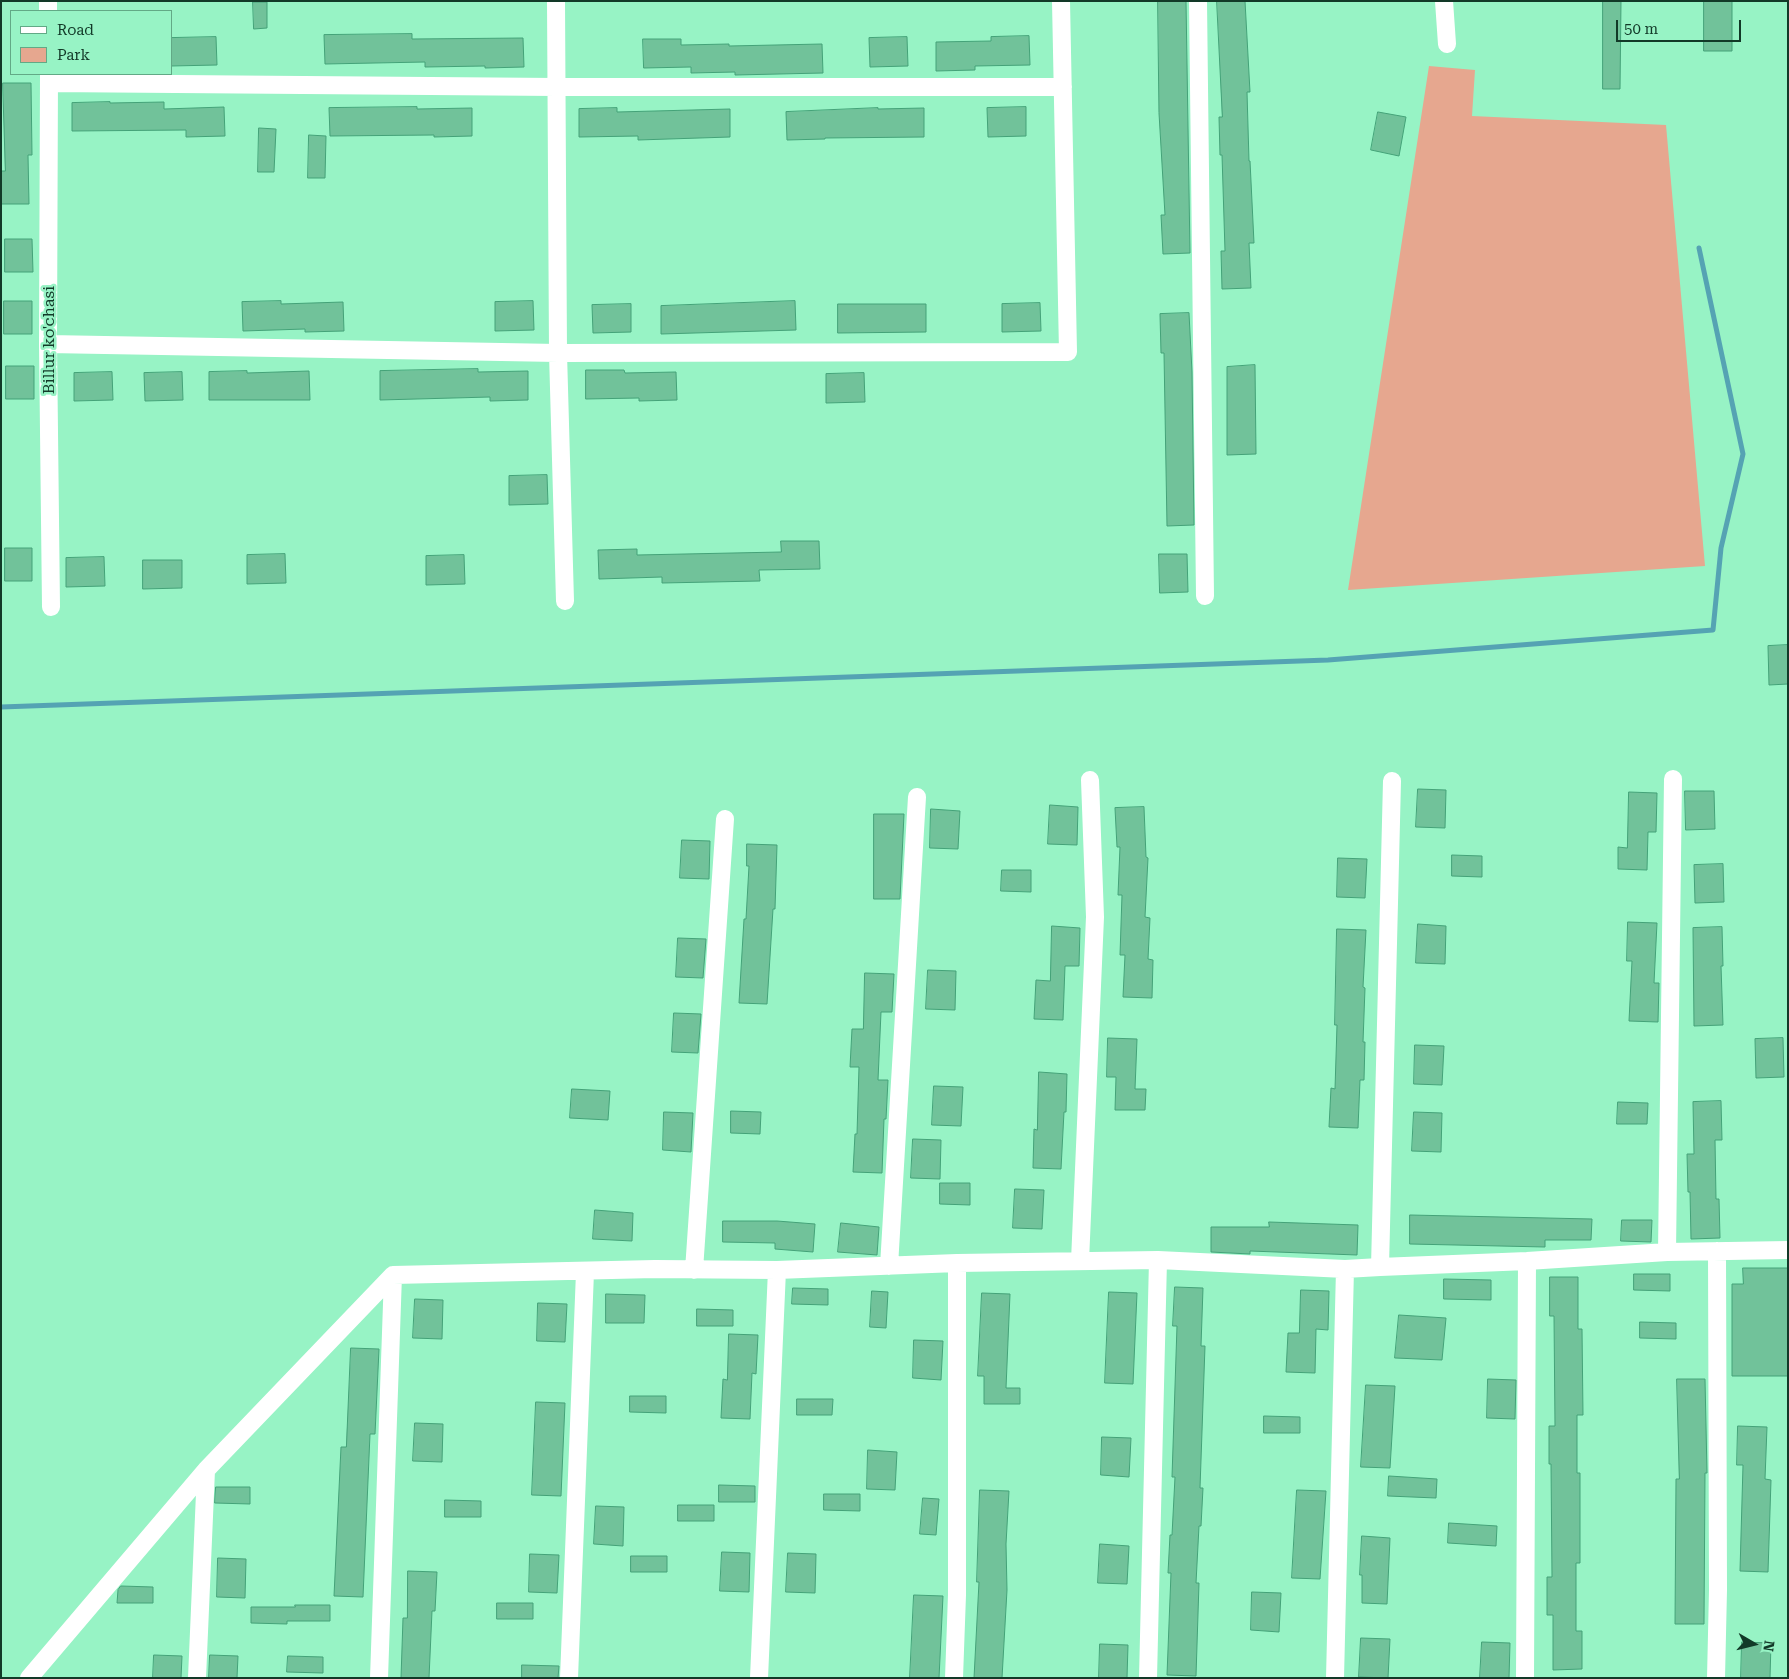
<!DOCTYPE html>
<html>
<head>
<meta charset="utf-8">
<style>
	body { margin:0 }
	#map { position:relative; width:1789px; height:1679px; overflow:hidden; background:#97f3c5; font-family:"Roboto Serif",serif }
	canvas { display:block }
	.frame { position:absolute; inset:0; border:2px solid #123928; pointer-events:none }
	.legend { position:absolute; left:10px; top:10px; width:162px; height:65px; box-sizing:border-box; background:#97f3c5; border:1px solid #62a986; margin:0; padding:6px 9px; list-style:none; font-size:15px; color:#123928 }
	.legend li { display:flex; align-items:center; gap:10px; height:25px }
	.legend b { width:25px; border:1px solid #62a986 }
	.north { position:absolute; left:1729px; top:1619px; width:50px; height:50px; -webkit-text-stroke:4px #97f3c5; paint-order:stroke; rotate:98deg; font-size:14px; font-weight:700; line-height:20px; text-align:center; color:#123928 }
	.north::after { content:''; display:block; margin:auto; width:18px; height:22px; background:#123928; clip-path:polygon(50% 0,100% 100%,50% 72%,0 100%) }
	.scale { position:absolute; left:1616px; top:20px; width:125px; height:22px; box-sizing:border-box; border:2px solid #123928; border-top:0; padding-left:6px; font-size:15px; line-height:18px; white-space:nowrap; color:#123928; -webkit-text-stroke:4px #97f3c5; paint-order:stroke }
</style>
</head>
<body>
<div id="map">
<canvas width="1789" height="1679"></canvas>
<div class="frame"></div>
<ul class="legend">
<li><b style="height:6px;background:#fff"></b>Road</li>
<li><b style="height:14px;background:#e6a78f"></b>Park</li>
</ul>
<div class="north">N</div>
<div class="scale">50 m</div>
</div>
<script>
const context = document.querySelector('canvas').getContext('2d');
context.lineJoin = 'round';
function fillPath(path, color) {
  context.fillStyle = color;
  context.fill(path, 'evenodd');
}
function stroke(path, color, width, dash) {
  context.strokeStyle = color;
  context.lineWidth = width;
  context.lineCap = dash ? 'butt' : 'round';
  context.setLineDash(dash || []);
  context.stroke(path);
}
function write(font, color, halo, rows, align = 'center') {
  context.font = font + ' "Roboto Serif",serif';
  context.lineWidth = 5;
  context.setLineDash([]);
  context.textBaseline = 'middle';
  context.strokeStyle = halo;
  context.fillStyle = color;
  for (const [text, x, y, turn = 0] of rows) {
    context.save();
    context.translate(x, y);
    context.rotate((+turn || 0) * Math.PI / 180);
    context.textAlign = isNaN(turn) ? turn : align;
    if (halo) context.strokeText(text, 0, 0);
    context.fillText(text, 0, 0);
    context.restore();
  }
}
const green = new Path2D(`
	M1429,66L1475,70L1472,116L1666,125L1705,566L1348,590Z`);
const stream = new Path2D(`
	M1,707L1328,660L1713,630L1721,548L1743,454L1699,248`);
const building = new Path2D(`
	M1158,1H1186L1190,253L1163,254L1161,215H1165L1159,113Z
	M1217,1H1245L1250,92H1247L1249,161H1250L1254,243H1249L1251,288L1222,289L1221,251H1225L1222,155H1220L1219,117H1222Z
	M1603,1H1621L1620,89H1603Z
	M1704,1H1732V51H1704Z
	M253,2H267V28L254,29Z
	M412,34V39L523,38L524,67L485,68V66L425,67V62L325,64L324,35Z
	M1029,36L1030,65L975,66V70L936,71V42L991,41V37Z
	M216,37L217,65L171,66V38Z
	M907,37L908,66L870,67L869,38Z
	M643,39H681V45L729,44V46L822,44L823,73L735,75V72L691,73V67L644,68Z
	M3,83H31L32,155H28L29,204H1V171H5Z
	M110,102V103L164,102V109L224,107L225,136L186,137V130L72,131V103Z
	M417,107V109L472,108V136L434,137V135L330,136L329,108Z
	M1026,107V136L988,137L987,108Z
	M617,108V112L730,109V137L638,140V136L579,137V109Z
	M878,108V109L924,108V137L825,138V139L787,140L786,112Z
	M1378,112L1406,117L1399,156L1371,150Z
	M259,128L276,129L274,172H258Z
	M309,135L326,136L325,178H308Z
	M5,239H32L33,272H5Z
	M4,301H32V334H4Z
	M281,301V304L343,302L344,331L305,332V329L243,331L242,302Z
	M533,301L534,330L495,331V302Z
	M795,301L796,330L661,334V306Z
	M1040,303L1041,331L1002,332V304Z
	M631,304V332L593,333L592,305Z
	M838,304H926V332L838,333Z
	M1189,313L1192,372L1194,525L1167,526L1164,353H1161L1160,314Z
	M1255,365L1256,454L1227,455V367Z
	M6,366H34V399H6Z
	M478,369V372L528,371V400L490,401V397L380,400V371Z
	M586,370H624L625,373L676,372L677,400L639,401V398L586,399Z
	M247,371V373L309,371L310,400H209V372Z
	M112,372L113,400L74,401V373Z
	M182,372L183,400L145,401L144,373Z
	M864,373L865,402L826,403V374Z
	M547,475L548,504L509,505V476Z
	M781,541H819L820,569L759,570L760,581L662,583V577L599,579L598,550L637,549V555L781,552Z
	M5,548H32V581H5Z
	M285,554L286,583L247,584V555Z
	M1159,554H1187L1188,592L1160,593Z
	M464,555L465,584L426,585V556Z
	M104,557L105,586L66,587V558Z
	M143,560H182V588L143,589Z
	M1788,645V684L1769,685L1768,646Z
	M1418,789L1446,790L1445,828L1416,827Z
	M1685,791H1714L1715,829L1686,830Z
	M1629,792L1657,793L1656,832H1648L1647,870L1618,869V847L1627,848Z
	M1050,805L1078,807L1077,845L1048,844Z
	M1144,807L1146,857L1148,858L1145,917L1150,918L1148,959L1153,960L1152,998L1123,997L1125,955H1120L1122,895H1118L1120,847H1117L1115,808Z
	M931,809L960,811L958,849L930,848Z
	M874,814H904L900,899H874Z
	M682,840L710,841L709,879L680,878Z
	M747,844L777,845L775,909H773L767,1004L739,1003L744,919H746L749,866H747Z
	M1452,855L1482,856V877L1452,876Z
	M1338,858L1367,859L1365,898L1337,897Z
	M1723,864L1724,902L1695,903L1694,865Z
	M1002,870H1031V892L1001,891Z
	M1628,922L1657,923L1654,983H1659L1658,1022L1629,1021L1632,961H1627Z
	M1418,924L1446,926L1445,964L1416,963Z
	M1052,926L1080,928L1079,966H1065L1063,1020L1034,1019L1036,980L1050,981Z
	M1722,927L1723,966H1721L1723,1025L1694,1026L1693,928Z
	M1337,929L1366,930L1363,987L1365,988L1363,1042H1365L1364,1080H1360L1358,1128L1329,1127L1331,1088L1335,1089L1337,1025H1335Z
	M678,938L706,939L703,978L676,977Z
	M928,970L956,971L955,1010L926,1009Z
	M865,973L894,974L892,1012H881L878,1080H888L886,1119H884L882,1173L853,1172L855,1134H857L859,1067H850L852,1029H863Z
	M674,1013L701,1014L698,1053L672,1052Z
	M1108,1038L1137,1039L1135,1089H1146L1145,1110H1115L1116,1077H1107Z
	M1783,1038L1784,1077L1756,1078L1755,1039Z
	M1415,1045L1444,1046L1442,1085L1414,1084Z
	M1039,1072L1067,1074L1066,1112H1064L1061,1169L1033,1168L1034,1129L1037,1130Z
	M934,1086L963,1087L961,1126L932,1125Z
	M572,1089L610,1091L608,1120L570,1118Z
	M1721,1101L1722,1140H1715L1716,1199H1719L1720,1238L1691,1239L1690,1192H1688L1687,1154H1694L1693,1102Z
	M1618,1102L1648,1103L1647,1124H1617Z
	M731,1111L761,1112L760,1134L731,1133Z
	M664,1112L693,1113L691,1152L663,1150Z
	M1414,1112L1442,1113L1441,1152L1412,1151Z
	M913,1139L941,1140L940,1179L911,1178Z
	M940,1183H970V1205L940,1204Z
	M1015,1189L1044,1190L1042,1229L1013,1228Z
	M595,1210L633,1213L632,1241L593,1239Z
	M1410,1215L1592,1219L1591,1240H1545V1247L1410,1244Z
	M1622,1220H1652L1651,1242L1621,1241Z
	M723,1221H777L815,1224L813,1252L775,1249V1243L723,1242Z
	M1269,1222L1358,1225L1357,1255L1250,1251V1254L1211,1252V1227H1269Z
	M841,1223L879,1227L877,1255L838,1252Z
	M1743,1268H1788V1376H1732V1284H1743Z
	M1634,1274H1670V1291L1634,1290Z
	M1550,1277H1578V1329H1582L1583,1415H1577V1473H1580V1563H1576V1631H1582V1669L1553,1670V1615H1547V1577H1552L1551,1464H1549V1426H1555L1554,1316H1550Z
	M1444,1279L1491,1280V1300L1444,1299Z
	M1175,1287L1203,1288L1201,1346H1205L1200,1488H1203L1201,1526H1199L1196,1583H1199L1196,1676L1167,1675L1171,1573H1168L1170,1535H1172L1175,1477H1172L1177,1326H1173Z
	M793,1288L828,1289V1305L792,1304Z
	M1301,1290L1329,1291L1328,1330L1316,1329L1315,1373L1286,1372L1288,1333H1299Z
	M872,1291L888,1292L886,1328L870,1327Z
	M1109,1292L1137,1293L1133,1384L1105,1383Z
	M982,1293L1010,1294L1006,1388H1020V1404H984V1376H978Z
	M606,1294L645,1295L644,1323H606Z
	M415,1299L443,1300L442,1339L413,1338Z
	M538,1303L567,1304L565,1342L537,1341Z
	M697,1309L733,1310V1326H697Z
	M1399,1315L1446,1318L1442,1360L1395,1358Z
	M1640,1322L1676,1323V1339L1640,1338Z
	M729,1334L758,1335L756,1374L752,1373L750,1419L721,1418L723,1379L727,1380Z
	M914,1340L943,1341L941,1380L913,1378Z
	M351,1348L379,1349L375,1434H370L363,1597L334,1596L341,1447H346Z
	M1488,1379L1516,1380L1515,1419L1487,1418Z
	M1677,1379H1705L1707,1473H1705L1704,1624H1675L1676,1479H1679Z
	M1366,1385L1395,1386L1390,1468L1361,1467Z
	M630,1396H666V1413L630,1412Z
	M797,1399H833L832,1415H797Z
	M536,1402L565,1403L561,1496L532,1495Z
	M1264,1416L1300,1417V1433H1264Z
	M415,1423L443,1424L442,1462L413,1461Z
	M1738,1426L1767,1427L1765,1479L1771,1480L1768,1572L1740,1571L1743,1465H1737Z
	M1102,1437L1131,1438L1129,1477L1101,1475Z
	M868,1450L897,1452L895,1490L867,1489Z
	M1389,1476L1437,1479L1436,1498L1388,1496Z
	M719,1485L755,1486V1502H719Z
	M216,1487H250V1504L215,1503Z
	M980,1490L1009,1491L1006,1544L1007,1590L1002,1678H974L979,1582H977Z
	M1297,1490L1326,1491L1320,1579L1292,1578Z
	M824,1494H860V1511L824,1510Z
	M923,1498L939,1499L936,1535L920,1534Z
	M445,1500L481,1501V1517H445Z
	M678,1505H714V1521H678Z
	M596,1506L624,1507L623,1546L594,1544Z
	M1449,1523L1497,1526L1496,1546L1448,1543Z
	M1362,1536L1390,1538L1387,1604L1362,1603V1575H1360Z
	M1100,1544L1129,1546L1127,1584L1098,1583Z
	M722,1552L750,1553L749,1592L720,1591Z
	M788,1553L816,1554L815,1593L786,1592Z
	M530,1554L559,1555L557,1593L529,1592Z
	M631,1556H667V1572H631Z
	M218,1558L246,1559L245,1598L217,1597Z
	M408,1571L437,1572L435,1611H432L429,1678H401L403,1618H407Z
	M121,1586L153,1587V1603H117L118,1590Z
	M1252,1592L1281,1593L1279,1632L1251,1630Z
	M914,1595L943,1596L939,1678H910Z
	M497,1603H533V1619H497Z
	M295,1605H330V1621H287V1624L251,1623V1607H295Z
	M1361,1638L1390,1639L1388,1678L1359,1677Z
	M1482,1642L1510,1643L1509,1678H1480Z
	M1742,1642L1771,1643L1770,1678H1741Z
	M1100,1644L1128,1645L1127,1678H1099Z
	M154,1655L182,1656L181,1678H153Z
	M210,1655L238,1656L237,1678H209Z
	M288,1656L323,1657V1673L287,1672Z
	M522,1665L559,1666L558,1678H522Z`);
const minor = new Path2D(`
	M48,1V11
	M556,1L558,353L565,601
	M1198,1L1205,596
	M1444,1L1447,44
	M49,74L48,344L51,607
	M49,83L557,87H1063
	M48,344L558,353L1068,352L1061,1
	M1667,1252L1673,779
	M1080,1261L1095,917L1090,780
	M889,1266L917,797
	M1380,1267L1392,781
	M694,1270L725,819
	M29,1678L206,1470L393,1275L655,1269L777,1270L957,1263L1158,1260L1345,1269L1380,1267L1527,1261L1667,1252L1788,1250
	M197,1678L206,1470
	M379,1678L393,1275
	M569,1678L585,1272
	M759,1678L777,1270
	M954,1678L957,1595V1263
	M1148,1678L1158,1260
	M1335,1678L1345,1269
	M1525,1678L1527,1261
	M1716,1678L1718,1590L1717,1251`);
const streetNames = [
	["Billur ko'chasi",49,340,-90]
];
fillPath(green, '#e6a78f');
stroke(stream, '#55a3b3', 5);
fillPath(building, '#71c29a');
stroke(building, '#44a278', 1);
stroke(minor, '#fff', 18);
write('16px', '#123928', '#97f3c5', streetNames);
</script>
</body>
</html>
